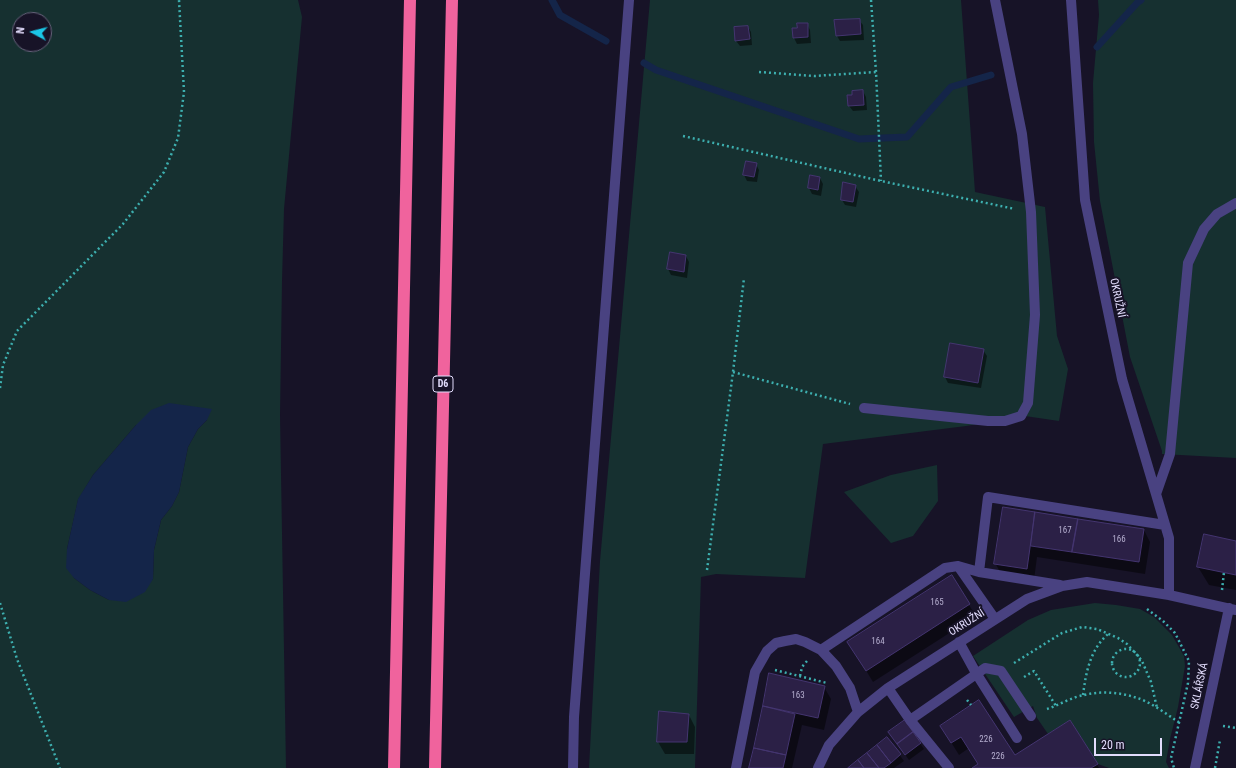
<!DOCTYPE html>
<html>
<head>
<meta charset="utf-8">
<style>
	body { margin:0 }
	#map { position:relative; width:1236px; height:768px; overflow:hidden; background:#171327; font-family:"Roboto Condensed",sans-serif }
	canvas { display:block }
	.north { position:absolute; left:12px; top:12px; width:40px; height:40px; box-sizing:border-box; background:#171327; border:1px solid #68637c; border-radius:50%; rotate:277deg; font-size:11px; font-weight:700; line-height:16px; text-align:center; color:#e2dcfc }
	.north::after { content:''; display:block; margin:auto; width:14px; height:18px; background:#1bc7e8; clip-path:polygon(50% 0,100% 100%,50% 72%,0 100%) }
	.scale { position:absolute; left:1094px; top:738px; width:68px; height:18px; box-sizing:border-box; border:2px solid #e2dcfc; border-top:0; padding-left:5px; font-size:12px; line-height:14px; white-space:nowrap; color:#e2dcfc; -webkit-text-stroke:3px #171327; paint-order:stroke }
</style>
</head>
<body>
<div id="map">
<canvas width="1236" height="768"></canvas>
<div class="north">N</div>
<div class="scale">20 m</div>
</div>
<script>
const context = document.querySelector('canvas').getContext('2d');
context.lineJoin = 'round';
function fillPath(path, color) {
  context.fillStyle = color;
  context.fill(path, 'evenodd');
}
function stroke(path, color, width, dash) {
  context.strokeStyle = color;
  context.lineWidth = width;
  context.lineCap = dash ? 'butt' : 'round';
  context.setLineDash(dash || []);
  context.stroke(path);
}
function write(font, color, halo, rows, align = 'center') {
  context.font = font + ' "Roboto Condensed",sans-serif';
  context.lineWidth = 4;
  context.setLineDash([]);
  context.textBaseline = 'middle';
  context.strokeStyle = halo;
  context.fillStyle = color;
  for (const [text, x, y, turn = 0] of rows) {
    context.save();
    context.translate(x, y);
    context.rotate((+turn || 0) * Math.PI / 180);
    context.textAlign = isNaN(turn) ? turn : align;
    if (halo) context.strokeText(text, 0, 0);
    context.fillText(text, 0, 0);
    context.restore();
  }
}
const green = new Path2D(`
	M0,0H298L302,17L284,209L282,281L280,415L286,768H0ZM20,20H44V44H20ZM207,420L198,429L188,447L179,492L172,506L161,520L154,550L153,579L109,600L90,590L74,578L67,549L78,500L93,475L136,425Z
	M650,0H961L975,192L1045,207L1057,336L1068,369L1059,421L1025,416L966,426L823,444L805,578L716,574L701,577L695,768H589L600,561Z
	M1098,0H1236V458L1162,454V451L1130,357L1100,201L1094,142L1093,83L1099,15Z
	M937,465L938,501L913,536L891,543L844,492L891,475Z
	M1095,603L1116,605L1140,609L1154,617L1172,635L1184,656L1185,666L1178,707L1170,739L1166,762L1169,768H1109L1098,764L1070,720L1048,734L1037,718L1033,706L1014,717L973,656L1028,620L1051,610Z`);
const water = new Path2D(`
	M169,403L212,409L207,420L198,429L188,447L179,492L172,506L161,520L154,550L153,579L145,592L126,602L109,600L90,590L74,578L66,568L67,549L78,499L93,475L136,425L151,410Z`);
const shadow = new Path2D(`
	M859,20L863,25L864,40L840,41L837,36Z
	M807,24L810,30L811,43L797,44L794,38L798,28Z
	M748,27L751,32L752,45L740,46L736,41Z
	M863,91L866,97L867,110L853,111L849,106L853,96Z
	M756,164L759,170L757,182L747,181L744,175Z
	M811,176L820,178L823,184L821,196L812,194L809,188Z
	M855,186L859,192L856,207L845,205L842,200Z
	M670,254L686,256L689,262L687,278L671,275L668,269Z
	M983,350L987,356L981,388L948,383L945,377Z
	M1004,508L1144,530L1150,542L1145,574L1037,557L1034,580L1002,575L995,563Z
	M1236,542V590L1209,585L1198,567Z
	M969,605L976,616L873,682L856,654Z
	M770,675L824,687L831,699L824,730L802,725L792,768H750Z
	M689,715L695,727L694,754H665L658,742Z
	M1070,721L1099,768H974L979,765L969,748L959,755L941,726L1015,757Z
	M905,722L924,749L909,760L893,738Z
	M887,738L904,761L894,768H849Z`);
const stream = new Path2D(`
	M552,0L560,15L606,41
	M1097,47L1138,2L1141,0
	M644,63L656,70L859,139L907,137L951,87L991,75`);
const building = new Path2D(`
	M860,19L861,34L836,36L834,20Z
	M797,23H808V37L793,38L792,28H797Z
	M748,26L750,39L735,41L734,27Z
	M863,90L864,105L848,106L847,95H852V91Z
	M746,161L757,163L754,177L743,175Z
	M810,175L820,177L818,190L808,188Z
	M843,182L856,185L853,202L841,200Z
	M670,252L686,255L684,272L667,269Z
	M950,343L984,349L978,383L944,377Z
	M1003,507L1035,512L1027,569L994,564Z
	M1035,512L1078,519L1072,552L1031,546Z
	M1078,519L1144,529L1139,562L1072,552Z
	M1204,534L1236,541V575L1197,567Z
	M952,575L970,604L866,671L847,642Z
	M769,673L825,686L818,718L763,706Z
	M979,700L1015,755L1070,720L1098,764L1091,768H972L978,764L961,737L951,743L940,726Z
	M763,706L795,714L786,755L754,748Z
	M659,711L689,714L687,742H657Z
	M905,720L913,732L897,744L888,732Z
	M913,732L921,743L905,755L897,744Z
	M887,737L901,754L891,763L877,745Z
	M877,745L891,763L884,768H879L867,753Z
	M754,748L786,755L783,768H749Z
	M867,753L879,768H864L858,760Z
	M858,760L864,768H848Z`);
const path = new Path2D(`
	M871,0L876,72L881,181
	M759,72L814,76L876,72
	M683,136L881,181L1015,209
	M733,372L850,404
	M0,388L3,365L17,331L123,224L164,172L178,138L184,92L179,0
	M707,570L733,372L744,278
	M1222,590L1224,572
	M0,603L17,659L60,768
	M1147,609L1163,621L1175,633L1189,661L1188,683L1171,758L1174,768
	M1112 663a14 14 0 1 1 28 0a14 14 0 1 1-28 0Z
	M1014,663L1062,633L1082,627L1097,629L1118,638L1127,644L1138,656L1142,661L1151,682L1157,708
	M775,670L827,683
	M800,676L802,667L807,661
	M1024,677L1034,671L1056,706
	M1083,695C1086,672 1090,650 1108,634
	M967,700L971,705
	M1047,709C1059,705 1072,697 1084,695C1100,691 1118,692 1134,697C1150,701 1166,714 1180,723
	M1223,726L1236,728
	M1215,768L1220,740`);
const minor = new Path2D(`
	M1071,0L1085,200L1122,379L1169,538V595
	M864,408L988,421H1005L1021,416L1028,403L1035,315L1031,212L1022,134L995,0
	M1156,494L1170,454L1188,263L1204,229L1217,214L1236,203
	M958,566L995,619
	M979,572L988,497L1165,525
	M959,642L976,673L1017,738
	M821,650L945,568L958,566L979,572L1060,585
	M888,688L910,720L949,768
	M910,720L985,668L1001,671L1031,716
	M573,768L574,717L629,0
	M736,768L755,672L767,651L776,643L785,641L796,639L805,642L821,650L836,666L850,688L858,712
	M818,768L829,745L858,712L888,688L1027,599L1062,586L1087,582L1169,595L1236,610
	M1195,768L1229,608`);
const highway = new Path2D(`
	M394,768L410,0
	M435,768L452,0`);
const numberNames = [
	["167",1065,531],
	["166",1119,540],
	["165",937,603],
	["164",878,642],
	["163",798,696],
	["226",986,740],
	["226",998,757]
];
const shields = [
	[443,384,20]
];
const shieldNames = [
	["D6",443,384]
];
const streetNames = [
	["OKRUŽNÍ",1117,298,78],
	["OKRUŽNÍ",967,623,-32],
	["SKLÁŘSKÁ",1200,686,-78]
];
fillPath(green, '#163030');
fillPath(water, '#142549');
fillPath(shadow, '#0007');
stroke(stream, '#142549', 7);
fillPath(building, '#2b2046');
stroke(building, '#443570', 1);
stroke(path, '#3dafaf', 2.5, [2, 3]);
stroke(minor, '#494281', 10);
stroke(highway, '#f0639d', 12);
write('9px', '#b4adce', null, numberNames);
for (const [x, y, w] of shields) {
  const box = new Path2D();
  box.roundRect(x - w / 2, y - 8, w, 16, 3);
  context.fillStyle = '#171327';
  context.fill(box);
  stroke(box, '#e2dcfc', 1);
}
write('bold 10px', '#e2dcfc', null, shieldNames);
write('11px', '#e2dcfc', '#171327', streetNames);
</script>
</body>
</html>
